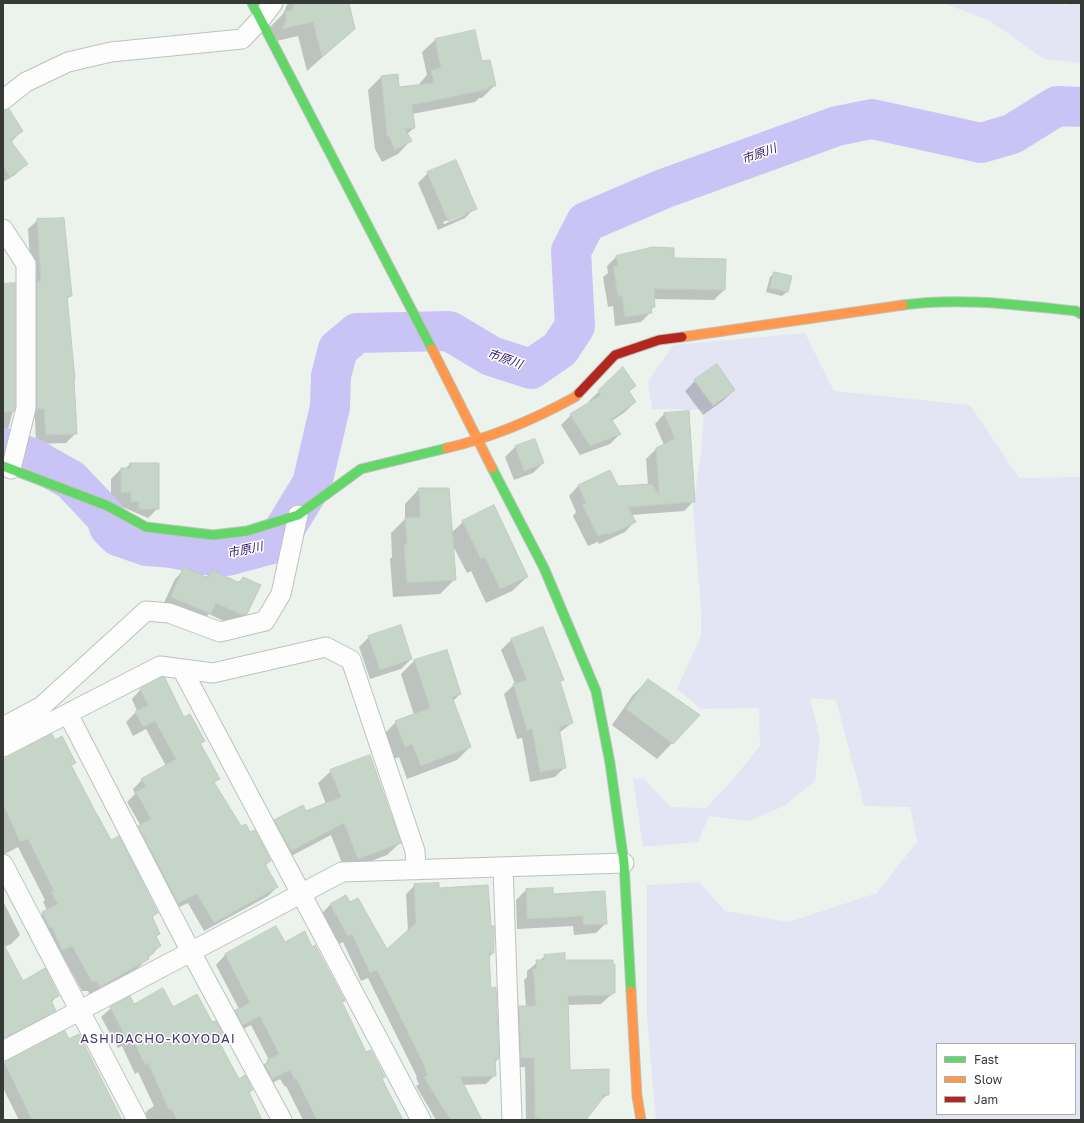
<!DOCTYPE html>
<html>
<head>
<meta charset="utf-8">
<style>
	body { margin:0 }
	#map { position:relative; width:1084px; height:1123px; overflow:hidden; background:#ecf3ed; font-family:"Golos Text",sans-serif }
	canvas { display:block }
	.frame { position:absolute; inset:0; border:4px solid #353a36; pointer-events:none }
	.legend { position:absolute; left:936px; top:1043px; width:140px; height:72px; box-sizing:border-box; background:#fff; border:1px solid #aeb0af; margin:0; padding:5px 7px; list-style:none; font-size:12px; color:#353a36 }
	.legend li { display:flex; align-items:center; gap:8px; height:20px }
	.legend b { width:20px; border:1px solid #aeb0af }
</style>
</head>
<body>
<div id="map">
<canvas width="1084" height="1123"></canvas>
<div class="frame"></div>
<ul class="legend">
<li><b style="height:5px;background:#63d668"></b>Fast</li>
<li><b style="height:5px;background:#ff974d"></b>Slow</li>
<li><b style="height:5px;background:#b3261e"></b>Jam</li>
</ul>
</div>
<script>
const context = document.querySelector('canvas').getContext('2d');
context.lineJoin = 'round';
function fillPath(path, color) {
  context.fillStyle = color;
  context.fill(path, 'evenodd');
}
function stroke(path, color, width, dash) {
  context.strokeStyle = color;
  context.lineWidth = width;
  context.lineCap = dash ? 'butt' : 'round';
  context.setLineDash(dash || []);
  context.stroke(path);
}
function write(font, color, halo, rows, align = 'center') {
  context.font = font + ' "Golos Text","Noto Sans JP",sans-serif';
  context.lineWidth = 3;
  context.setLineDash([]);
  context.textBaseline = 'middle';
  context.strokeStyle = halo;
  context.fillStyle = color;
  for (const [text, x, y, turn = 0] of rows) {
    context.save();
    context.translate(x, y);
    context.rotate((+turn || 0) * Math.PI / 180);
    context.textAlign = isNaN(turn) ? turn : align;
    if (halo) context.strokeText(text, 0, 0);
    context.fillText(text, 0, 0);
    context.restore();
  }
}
const green = new Path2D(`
	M943,3H1061L1065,6L1068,3H1081V63L1044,59L990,21Z
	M805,333L834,391L970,405L1019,478L1081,477V1120H656L647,1018V885L699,882L725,911L789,922L877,893L917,842L910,807L864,806L836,700L810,698L820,738L815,781L784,806L749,821L709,816L698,842L643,847L633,778L644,779L671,807L706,808L729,784L760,746L759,708L701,709L677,689L701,636V612L693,507L701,454L704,410L652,409L648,382L673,345ZM937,1044H1075V1114H937Z`);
const shadow = new Path2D(`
	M288,3H348L354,29L307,71L298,36L268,43L270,27L283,14Z
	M475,31L481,63L495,85L482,98H479L475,102L412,114L414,128L407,134L410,141L398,154L382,162L375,149L368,90L381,77L398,88L419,86V84L427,75L422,52L435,40Z
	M8,110L22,131L11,142L26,164L15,175L3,182V111Z
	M428,173L475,208L465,218L438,230L418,183ZM465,213V215L444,224L443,222Z
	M38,220L71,296L67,299L76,433L66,443L36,444L35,418H28L32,288L28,229Z
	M617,256L673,259L724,290L714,300L654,299V306L651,310V312L641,322L615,326L613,306L608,307L603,277L608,273L607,266Z
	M775,273L787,292L782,296L766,292L770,277Z
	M3,285L14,407L6,437L3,441Z
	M623,368L635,386L628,393L635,402L625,412L612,421L620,434L610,444L580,455L561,425L571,415L590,403L589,401Z
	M695,381L734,390L724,400L703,415L685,391Z
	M688,412L694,501L684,511L631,515L634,522L625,532L599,544L598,542L588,546L573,516L576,512L569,496L578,486L618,488L648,485L646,459L656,449L664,445L655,424L664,414Z
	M535,440L543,463L533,473L514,480L505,457L515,447Z
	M130,464L158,508L148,518L111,502V479L121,469H125Z
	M419,489L451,533L463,522L527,577L512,591L486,603L471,571L467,573L452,544L455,579L440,594L393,597L390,559L392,557L391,533L405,519V504Z
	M185,569L205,578L212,571L237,583L243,578L246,613L236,624L232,625L209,614L200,623L162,607L175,579Z
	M542,628L563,679L559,683L572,723L559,733L565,767L555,777L530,782L522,738L517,739L504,694L515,684L501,650L511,640Z
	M369,637L411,659L401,669L370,679L359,647Z
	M446,651L460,694L453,701L470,747L457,760L407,779L399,757L391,760L383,735L396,722L414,715L401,674L414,661Z
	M648,680L699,715L657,759L612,725L633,695Z
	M141,689L183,719L204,741L200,745L219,779L214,783L240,828L250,834L270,861L265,866L277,887L268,896L204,931L188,903L169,912L130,836L141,826L127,802L135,794L133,789L142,780L166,766L146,729L133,736L126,722L137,711L132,699Z
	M55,741L75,762L71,767L111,841L157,912L152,918L159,934L155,937L160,946L138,968L90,996L88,991H82L62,955L53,959L34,922L47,910L43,902L45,900L18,847L3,855V761Z
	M331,771L400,843L387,855L345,871L331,835L278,863L262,833L275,820L326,804L318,783Z
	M415,885L438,889L493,953L488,958L498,1059L495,1062V1075L486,1084L463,1085L473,1120H436L416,1086L419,1084L416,1078L417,1077L368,978L361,981L343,942L339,944L321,914L330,905L345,896L387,950L408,932L406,894Z
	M526,890L552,895L606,923L596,933L574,935L573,926L517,929L516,900Z
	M3,901L20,935L11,944L4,947L23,983L58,995L51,1003L55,1010L46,1020L3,1043Z
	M276,927L284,943L341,1003L366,1054L402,1120H303L286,1086L285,1087L280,1079L263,1088L258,1070L269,1060L251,1025L233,1034L226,1021L239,1009L216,965L225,955Z
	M545,956L564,962L614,992L601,1004L567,1005L569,1071L608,1094L597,1104L585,1120H526L525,1067L511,1068L509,1017L519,1007H526L524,980L527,977V971Z
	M134,1005L173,1008L212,1024L222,1035L217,1040L239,1080L252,1089L248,1093L261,1120H139L148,1110L154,1106L138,1072L135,1074L122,1046L118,1048L101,1017L111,1008Z
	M69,1040L121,1120H19L3,1088V1064Z`);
const river = new Path2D(`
	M3,448L32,458L71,480L106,517L109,527L118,536L147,546L173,548L203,555L227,556L276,543L312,484L330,407L331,376L338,349L357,333L449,331L491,356L531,369L560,349L575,326L571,251L586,222L663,189L837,126L872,119L981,143L1012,134L1057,106L1081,107`);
const building = new Path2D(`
	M295,3H349L355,29L322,57L313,22L282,29L286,20L285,11L292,10Z
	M475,30L482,61L490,60L496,86H488L489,89L412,105L415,128L405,129L412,141L395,150L389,136H387L381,76L398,74L399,87L434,83L431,70L441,68L435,39Z
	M9,109L23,131L10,140L28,164L10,177L3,165V111Z
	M456,160L477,209L448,221L427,172Z
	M64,218L72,296H67L75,379H74L77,434L46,435L44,409H37V282L41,281L37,219Z
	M653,247L674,248V258L726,259L725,290L654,289L655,307H651L652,313L625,317L622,296L618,297L613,266H618L616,256Z
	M774,272L792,276L788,292L770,288Z
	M15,283V407L14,411L3,412V284Z
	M717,364L735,390L713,406L694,380Z
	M623,367L636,386L629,391L636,402L611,419L621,434L590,446L570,414L601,395L598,391Z
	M689,411L695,502L628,507L636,522L609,535L608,533L598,536L582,505L586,503L578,485L610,470L618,486L652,484L659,495L656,448L675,439L664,413Z
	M535,439L544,463L524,471L515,446Z
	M130,463H159V509H139V502H131V492L121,493V468H130Z
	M419,488H449L456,580L407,583L404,544H407L405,518L420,517Z
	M494,505L528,577L500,589L485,557L481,559L462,521Z
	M184,567L208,578L212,570L240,583L243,577L261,585L247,614L242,615L216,603L211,614L171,597Z
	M401,625L412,659L380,670L368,636Z
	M543,627L564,680L560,681L573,723L559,727L566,768L540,772L532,729L527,730L513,684L527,680L511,639Z
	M447,650L461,694L452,697L471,747L421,766L412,744L405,747L395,721L430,708L414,660Z
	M162,677L165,678L184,717L190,714L205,741L200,743L220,779L214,782L241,826L246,824L250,832L255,830L271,861L265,864L278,887L214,923L197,894L178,903L138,826L151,819L136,792L146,786L141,779L176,759L155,721L143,727L135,712L148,705L140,689Z
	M648,679L700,715L673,744L626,709Z
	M52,734L55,740L62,736L76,763L71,765L94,809L111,840L119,836L158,913L152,916L160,934L156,936L161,946L153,950L154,953L147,956L149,959L100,987L97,982H92L72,946L62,950L52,927L50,928L42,912L58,904L51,892L54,891L28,839L20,842L3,804V760Z
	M370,755L401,843L358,859L344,823L291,851L274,820L303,805L306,811L341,797L330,770Z
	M439,883V888L488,885L491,926H494V953H489L491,988L496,987L499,1059H495L496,1076L460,1077L482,1120H451L446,1111L445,1112L424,1077L428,1075L424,1068L425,1067L377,970L370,973L352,934L348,936L330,904L346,895L350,902L358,898L387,949L416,923L414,884Z
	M553,888V894L605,891L607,924L583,925V916L527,919L526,889Z
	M276,926L285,942L305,931L312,947L315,945L345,1001L342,1002L366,1052L371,1050L385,1077L382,1079L403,1120H317L296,1078L294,1079L290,1070L272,1079L265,1065L268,1063L267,1060L279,1054L260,1016L243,1025L235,1010L250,1003L225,954Z
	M3,943L23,981L45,968L59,996L51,1000L56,1011L3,1039Z
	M565,953V960H613V964H615V993H612V995L568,996L570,1070L609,1069V1095H602V1099L586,1120H540V1118H535L534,1058H521L519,1006H536L533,969H537L536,960H545L544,955Z
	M163,988L173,1007L197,994L212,1022L216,1021L224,1035L217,1038L239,1079L245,1075L253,1090L249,1092L262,1120H177L171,1108L169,1110L148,1063L145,1065L132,1038L127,1040L110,1007L130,996L134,1004Z
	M65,1031L69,1039L79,1034L122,1120H32L4,1062Z`);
const street = new Path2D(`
	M3,100L26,82L68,62L111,52L242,39L260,20L273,3
	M3,229L26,264V408L11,469
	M182,669L421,1120
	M68,714L191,952L282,1120
	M3,727L42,706L146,611L169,613L220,632L265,621L281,594L298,515
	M3,747L160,666L213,673L326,647L351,660L415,851L416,870
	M3,864L137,1120
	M503,867L512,1120
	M3,1051L342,872L624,863`);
const fast = new Path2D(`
	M252,3L432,349
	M903,305C961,297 1018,305 1076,311L1081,314
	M3,466L108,506L146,527L213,535L247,531L298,515L361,469L447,448
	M492,468L544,568L596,691L610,763L624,863L631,991`);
const slow = new Path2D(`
	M682,337L903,305
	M432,349L492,468
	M447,448C494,437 533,420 575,397L579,393
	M631,991L637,1096L641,1120`);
const jam = new Path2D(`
	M579,393L615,355L659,340L682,337`);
const waterNames = [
	["市原川",759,154,-20],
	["市原川",505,359,20],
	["市原川",245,550,-12]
];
const quarterNames = [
	["ASHIDACHO-KOYODAI",158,1039]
];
fillPath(green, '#e4e5f4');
fillPath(shadow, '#0003');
stroke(river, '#cac3f6', 40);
fillPath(building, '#c5d6c8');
stroke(building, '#c4c9c5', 1);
stroke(street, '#bdc2be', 21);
stroke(fast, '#bdc2be', 11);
stroke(slow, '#bdc2be', 11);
stroke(jam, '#bdc2be', 11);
stroke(street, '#fcfdfc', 19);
stroke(fast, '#63d668', 9);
stroke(slow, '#ff974d', 9);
stroke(jam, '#b3261e', 9);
write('italic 12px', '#2f1166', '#fff', waterNames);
context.letterSpacing = '1px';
write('13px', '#443672', '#fff', quarterNames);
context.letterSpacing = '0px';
</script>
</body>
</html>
